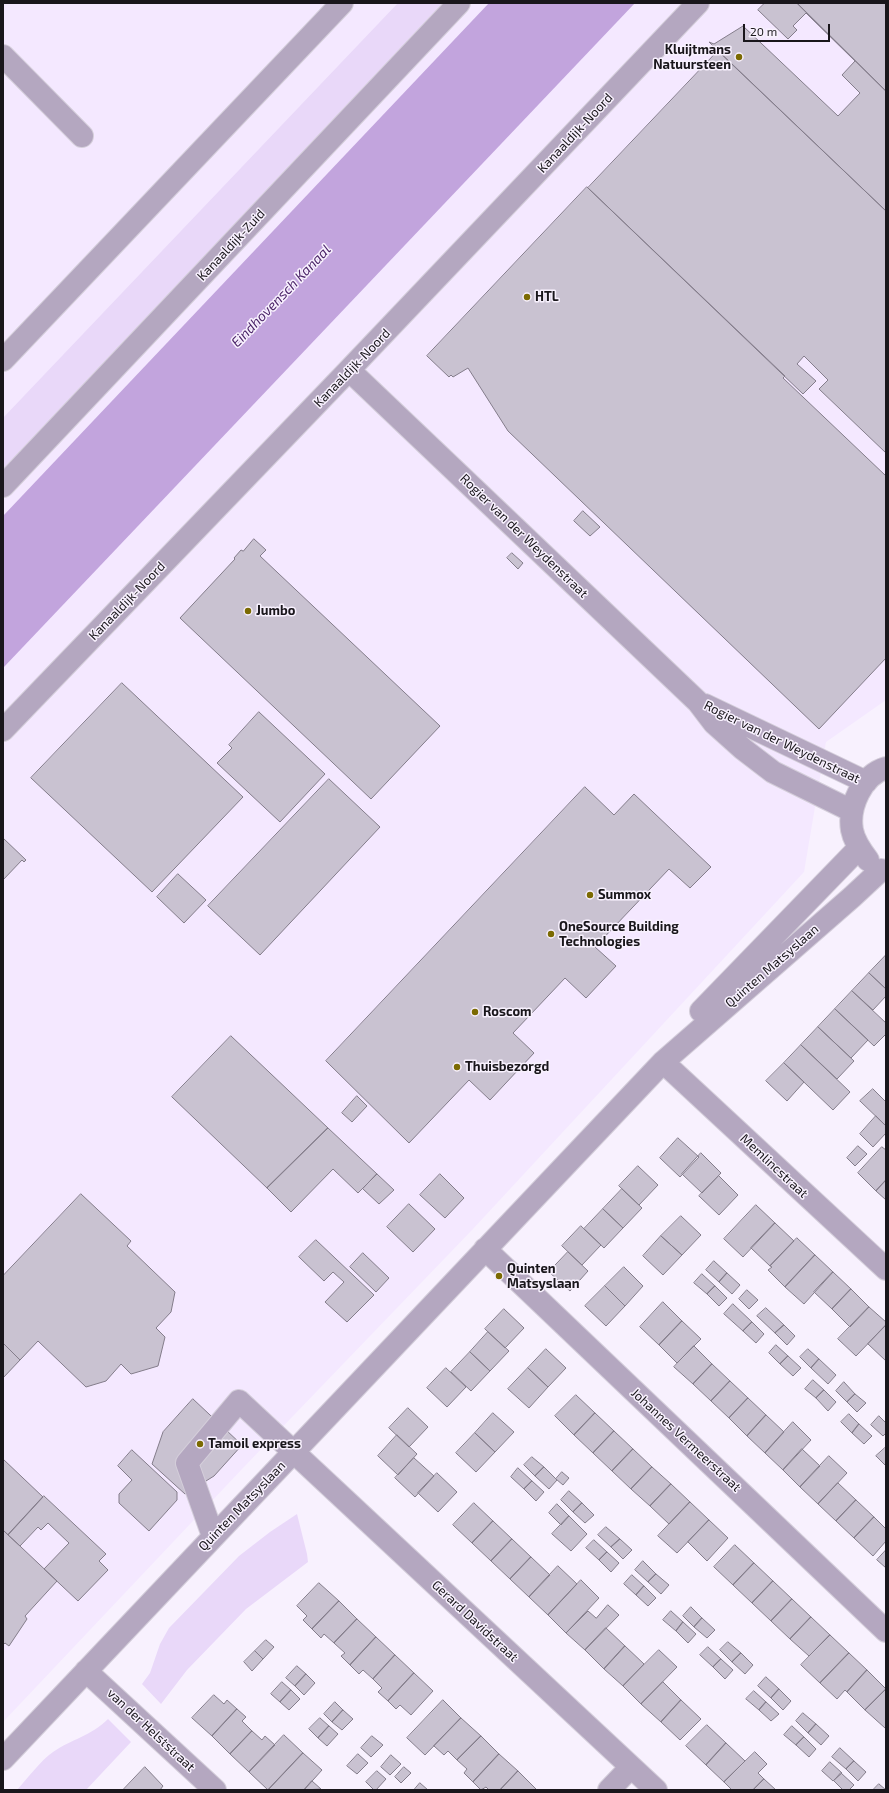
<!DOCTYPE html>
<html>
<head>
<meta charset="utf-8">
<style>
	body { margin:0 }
	#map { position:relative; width:889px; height:1793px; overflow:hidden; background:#f8f1fe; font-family:"Exo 2",sans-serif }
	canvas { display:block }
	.frame { position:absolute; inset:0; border:4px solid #19161b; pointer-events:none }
	.scale { position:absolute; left:743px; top:24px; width:87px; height:18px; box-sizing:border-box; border:2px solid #19161b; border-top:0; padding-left:5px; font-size:12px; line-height:14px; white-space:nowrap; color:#19161b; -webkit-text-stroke:3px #f8f1fe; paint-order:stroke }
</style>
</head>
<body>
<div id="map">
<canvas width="889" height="1793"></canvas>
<div class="frame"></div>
<div class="scale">20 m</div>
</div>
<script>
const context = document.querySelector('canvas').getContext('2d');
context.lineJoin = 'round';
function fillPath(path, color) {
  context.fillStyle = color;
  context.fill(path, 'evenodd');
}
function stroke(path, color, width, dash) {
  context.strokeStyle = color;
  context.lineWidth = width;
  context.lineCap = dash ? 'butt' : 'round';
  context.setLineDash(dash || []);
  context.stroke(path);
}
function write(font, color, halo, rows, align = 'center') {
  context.font = font + ' "Exo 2",sans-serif';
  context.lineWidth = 3;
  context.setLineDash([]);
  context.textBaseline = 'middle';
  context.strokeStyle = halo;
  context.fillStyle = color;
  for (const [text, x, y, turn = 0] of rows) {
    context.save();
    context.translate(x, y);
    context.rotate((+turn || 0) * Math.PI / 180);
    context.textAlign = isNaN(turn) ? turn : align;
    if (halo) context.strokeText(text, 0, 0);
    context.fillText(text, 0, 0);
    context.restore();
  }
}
const built = new Path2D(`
	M3,3H886V700L826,742L804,872L472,1230L243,1468L3,1722Z`);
const green = new Path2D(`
	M398,3H445L3,470V418Z
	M297,1514L307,1554L308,1562L246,1609L187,1670L161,1704L142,1684L150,1673L160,1644L169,1628L239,1556L270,1532Z
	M108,1719L131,1742L86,1790H17C27,1779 41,1760 53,1752C72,1739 91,1736 108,1719Z`);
const water = new Path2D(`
	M489,3H635L3,668V516Z`);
const building = new Path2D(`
	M765,3H797L886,91V211L709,42L714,44L743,26L838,116L860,93L842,75L855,61L806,13L793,26L797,30L788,39L758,10Z
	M797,3H886V91Z
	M718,51L886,211V453L819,389L828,380L804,356L797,364L816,381L803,394L588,188Z
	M587,187L785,376L783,378L886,476V658L819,729L508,431L468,368L453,377L451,375L449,377L427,356Z
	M583,511L600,527L590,536L574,521Z
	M254,539L266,550L260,556L440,726L371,799L180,618L235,559L234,558L241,550L243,551Z
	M512,553L523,563L518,569L507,558Z
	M122,683L243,797L152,892L31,778Z
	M259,712L325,774L280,822L217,763L232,748L229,745Z
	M329,779L380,827L260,955L208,906Z
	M585,787L614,815L634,794L711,867L690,888L669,869L595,947L616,966L586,998L565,978L513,1033L534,1053L490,1100L469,1080L409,1143L326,1061Z
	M3,838L26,860L24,862L22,860L3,880Z
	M178,874L206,900L184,923L157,897Z
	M886,955V989L869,973Z
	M869,973L886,989V996L873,1010L852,991Z
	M852,991L886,1023V1034L874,1046L835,1009Z
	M835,1009L868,1040L851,1058L818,1027Z
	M818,1027L854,1061L837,1079L801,1045Z
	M231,1036L328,1128L267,1188L172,1097Z
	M801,1045L850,1092L833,1110L784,1063Z
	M784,1063L804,1082L787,1101L766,1081Z
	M873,1089L886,1102V1126L860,1101Z
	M357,1096L367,1106L352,1122L342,1113Z
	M876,1116L886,1126V1133L873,1147L860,1134Z
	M328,1128L377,1174L358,1193L333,1169L291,1212L267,1188Z
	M678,1138L699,1157L680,1177L660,1158Z
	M858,1146L867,1154L855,1166L847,1158Z
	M882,1147L886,1150V1180L876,1191L858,1173Z
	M701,1153L721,1173L702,1193L682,1174Z
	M638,1166L658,1185L639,1205L619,1186Z
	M377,1174L394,1190L379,1204L363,1189Z
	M440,1174L464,1198L445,1218L420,1195Z
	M719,1176L738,1195L719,1215L699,1196Z
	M886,1180V1200L876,1191Z
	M622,1189L642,1208L623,1228L603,1209Z
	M81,1194L131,1241L127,1246L175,1292L171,1312L156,1328L165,1337L158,1366L131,1374L121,1364L106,1381L86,1387L38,1341L20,1360L3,1343V1276Z
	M409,1204L435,1229L413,1252L387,1227Z
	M756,1205L775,1223L743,1257L724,1239Z
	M603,1209L623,1228L604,1248L584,1229Z
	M681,1216L701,1235L682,1255L661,1236Z
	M775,1223L794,1241L770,1266L751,1248Z
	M581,1226L601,1245L582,1265L562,1246Z
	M661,1236L682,1255L663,1275L643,1256Z
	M797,1238L815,1255L785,1287L768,1270L772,1267L770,1266Z
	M316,1240L374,1295L347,1322L325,1302L344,1282L333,1272L324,1281L299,1257Z
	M568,1252L588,1271L570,1291L549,1272Z
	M363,1253L389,1278L376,1292L350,1267Z
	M815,1255L833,1272L804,1304L785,1287Z
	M714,1261L727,1273L719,1282L706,1270Z
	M624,1267L643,1286L625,1306L605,1286Z
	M833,1272L851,1289L832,1309L814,1292Z
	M727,1273L740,1285L732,1294L719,1282Z
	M702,1274L715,1286L707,1294L694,1283Z
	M605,1286L625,1306L606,1326L585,1306Z
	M715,1286L727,1298L719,1306L707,1294Z
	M851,1289L869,1307L850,1327L832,1309Z
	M747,1290L758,1300L749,1309L739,1299Z
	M663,1302L682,1321L659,1345L640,1327Z
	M733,1304L752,1322L743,1331L724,1314Z
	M869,1307L886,1322V1325L856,1356L838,1339Z
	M766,1308L784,1325L775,1333L757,1316Z
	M504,1309L524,1328L505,1348L485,1329Z
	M682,1321L701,1339L677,1363L659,1345Z
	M752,1322L764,1334L756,1343L743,1331Z
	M784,1325L795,1336L787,1345L775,1333Z
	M886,1325V1361L868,1344Z
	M488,1332L509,1351L490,1371L470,1352Z
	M3,1343L20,1360L3,1378Z
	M776,1345L788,1356L780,1364L769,1353Z
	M694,1346L712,1364L693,1384L674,1367Z
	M546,1349L566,1368L548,1387L528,1368Z
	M808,1349L819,1359L811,1368L800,1357Z
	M470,1352L490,1371L471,1391L451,1372Z
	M788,1356L801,1368L793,1376L780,1364Z
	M819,1359L836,1375L828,1384L811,1368Z
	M712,1364L730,1381L711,1401L693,1384Z
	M446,1368L466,1387L447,1407L427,1388Z
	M528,1368L548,1387L529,1408L508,1389Z
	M813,1380L824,1390L816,1398L805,1389Z
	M730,1381L748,1398L729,1418L711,1401Z
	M844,1382L855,1394L847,1402L836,1391Z
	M824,1390L836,1402L828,1411L816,1398Z
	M855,1394L866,1403L857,1412L847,1402Z
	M576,1395L595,1413L574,1435L555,1416Z
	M748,1398L766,1415L747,1436L729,1418Z
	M193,1399L242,1445L214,1476L185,1494L152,1464L163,1432Z
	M408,1408L428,1427L409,1447L389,1428Z
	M493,1413L514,1432L495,1452L475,1433Z
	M595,1413L614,1431L593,1453L574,1435Z
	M849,1414L859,1424L852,1433L841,1422Z
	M766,1415L784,1432L765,1453L747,1436Z
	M879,1416L886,1423V1433L883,1436L871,1425Z
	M793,1422L811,1440L783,1470L765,1453Z
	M859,1424L872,1436L864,1444L852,1433Z
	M614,1431L633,1449L612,1471L593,1453Z
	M475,1433L495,1452L476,1472L456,1453Z
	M397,1435L417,1454L398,1475L378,1456Z
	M885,1448L886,1449V1466L876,1456Z
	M633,1449L652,1467L631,1489L612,1471Z
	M802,1449L820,1466L800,1487L783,1470Z
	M132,1450L177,1492V1500L149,1531L119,1503V1494L132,1480L118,1466Z
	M829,1456L847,1473L818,1504L800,1487Z
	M532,1457L544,1467L535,1476L524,1465Z
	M414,1458L434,1476L415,1497L395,1478Z
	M3,1459L43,1497L8,1535L3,1530Z
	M544,1467L557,1480L549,1489L535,1476Z
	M652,1467L671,1484L650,1506L631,1489Z
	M518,1468L532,1481L524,1489L511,1477Z
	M562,1472L569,1478L563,1485L556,1479Z
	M437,1473L457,1492L438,1512L418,1493Z
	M532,1481L544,1492L536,1501L524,1489Z
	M838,1483L856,1500L836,1521L818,1504Z
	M671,1484L690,1502L669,1524L650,1506Z
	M569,1491L582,1503L573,1512L561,1500Z
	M44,1496L106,1554L99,1561L108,1570L78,1601L44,1569L69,1543L48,1523L41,1530L38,1527L20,1546L8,1535Z
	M856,1500L874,1517L854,1538L836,1521Z
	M690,1502L709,1520L677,1553L658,1536Z
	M474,1503L493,1521L472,1543L453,1525Z
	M582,1503L594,1515L585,1523L573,1512Z
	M557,1504L569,1516L561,1525L549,1513Z
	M569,1516L587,1534L571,1551L552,1534Z
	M874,1517L886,1529V1541L873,1556L854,1538Z
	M709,1520L728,1538L707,1561L688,1542Z
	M493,1521L512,1539L491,1561L472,1543Z
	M606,1527L620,1539L611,1547L598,1535Z
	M3,1530L57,1581L25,1616L27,1619L9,1646L5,1643L3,1645Z
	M512,1539L531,1557L510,1579L491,1561Z
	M620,1539L632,1550L623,1559L611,1547Z
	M594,1540L607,1552L599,1560L586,1548Z
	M735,1545L754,1563L733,1585L714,1567Z
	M886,1550V1568L877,1560Z
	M607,1552L619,1563L611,1572L599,1560Z
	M531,1557L550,1575L529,1597L510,1579Z
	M643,1561L656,1574L648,1582L635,1570Z
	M754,1563L773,1581L752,1603L733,1585Z
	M558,1566L577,1584L548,1615L529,1597Z
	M656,1574L669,1585L661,1594L648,1582Z
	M632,1575L644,1586L636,1595L624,1584Z
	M581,1580L599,1598L566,1633L548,1615Z
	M773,1581L792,1599L771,1621L752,1603Z
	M319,1583L339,1601L312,1629L303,1620L307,1616L297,1606Z
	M644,1586L656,1598L648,1606L636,1595Z
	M792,1599L811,1617L790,1639L771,1621Z
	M339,1601L357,1619L334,1643L324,1634L321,1638L312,1629Z
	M608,1605L619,1615L585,1650L566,1633L588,1611L596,1618Z
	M691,1607L702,1618L694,1627L683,1616Z
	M671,1611L683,1622L676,1631L663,1620Z
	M811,1617L830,1635L809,1656L790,1639Z
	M702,1618L715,1630L707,1638L694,1627Z
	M357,1619L376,1637L350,1665L341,1656L345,1653L334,1643Z
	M683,1622L696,1634L688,1643L676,1631Z
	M606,1628L625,1646L604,1669L585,1650Z
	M830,1635L849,1653L820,1683L801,1665Z
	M376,1637L395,1655L373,1679L363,1670L359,1674L350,1665Z
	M266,1640L274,1647L263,1659L255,1651Z
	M728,1642L741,1653L732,1662L720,1650Z
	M625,1646L644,1664L623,1686L604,1669Z
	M708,1647L721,1659L713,1667L700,1655Z
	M659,1650L677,1667L641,1704L623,1686Z
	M255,1651L263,1659L252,1671L244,1662Z
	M741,1653L753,1665L745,1674L732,1662Z
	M849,1653L867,1670L847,1692L845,1690L837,1699L820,1683Z
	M395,1655L414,1673L388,1701L378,1692L382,1688L373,1679Z
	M721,1659L733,1670L725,1679L713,1667Z
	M297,1666L306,1674L295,1686L286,1678Z
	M867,1670L886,1689L865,1710L847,1692Z
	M414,1673L433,1691L411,1715L400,1705L396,1709L388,1701Z
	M306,1674L315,1683L304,1695L295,1686Z
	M766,1677L779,1689L771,1698L758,1686Z
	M282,1682L291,1690L280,1702L271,1694Z
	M663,1682L681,1700L661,1722L641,1704Z
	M779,1689L791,1701L783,1710L771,1698Z
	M886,1689V1727L885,1728L865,1710Z
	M291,1690L300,1699L289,1710L280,1702Z
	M754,1691L766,1702L759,1710L746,1699Z
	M214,1695L224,1704L227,1700L237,1709L212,1736L192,1718Z
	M443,1700L461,1718L425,1755L407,1738Z
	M681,1700L701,1719L680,1740L661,1722Z
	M335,1702L343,1710L332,1722L324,1714Z
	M766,1702L779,1714L771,1721L759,1710Z
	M237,1709L246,1717L242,1721L252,1731L230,1754L212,1736Z
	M343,1710L353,1719L342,1730L332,1722Z
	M803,1713L816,1724L808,1733L796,1721Z
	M320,1718L329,1726L318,1738L309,1729Z
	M461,1718L481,1736L457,1760L448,1751L444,1755L434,1746Z
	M816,1724L829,1736L821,1745L808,1733Z
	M707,1725L726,1743L706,1765L686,1746Z
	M329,1726L338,1734L327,1746L318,1738Z
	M792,1726L804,1737L796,1745L784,1735Z
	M252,1731L262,1740L265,1736L275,1745L249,1772L230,1754Z
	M284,1735L303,1753L268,1790L249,1772Z
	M372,1736L383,1745L371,1757L361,1748Z
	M481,1736L499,1754L473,1782L464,1773L467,1769L457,1760Z
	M804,1737L816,1749L809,1757L796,1745Z
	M726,1743L745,1761L724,1782L706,1765Z
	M840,1748L854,1761L846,1769L832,1757Z
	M755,1752L767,1764L758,1773L764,1779L753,1790H732L724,1782Z
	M303,1753L322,1770L304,1790H268Z
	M358,1754L368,1763L357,1774L347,1766Z
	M499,1754L518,1771L500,1790H489L486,1787L481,1790L473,1782Z
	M391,1755L401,1764L390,1775L381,1767Z
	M854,1761L866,1772L858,1781L846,1769Z
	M830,1762L842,1773L833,1781L822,1771Z
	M145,1767L163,1786L160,1790H123Z
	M404,1767L411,1773L401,1783L395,1777Z
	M377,1771L386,1779L376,1790H374L366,1782Z
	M518,1771L537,1790H500Z
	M841,1773L854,1785L849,1790H843L834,1781Z
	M764,1779L776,1790H753Z
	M312,1781L321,1789L304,1790Z
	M420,1783L428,1790H414Z
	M879,1784L886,1790H873Z`);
const minor = new Path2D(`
	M3,56L82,136
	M3,360L342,3
	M349,370L698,702L714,723L743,749L773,772L852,811
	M3,486L459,3
	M705,705L866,782
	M3,730L349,370L698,3
	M868,860C861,851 854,841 852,830C848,807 862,775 886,768
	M701,1011L859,848
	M663,1062L886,1269
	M485,1249L886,1631
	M213,1536L187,1463L239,1401L656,1790
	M86,1671L215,1790
	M3,1759L663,1062L852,897L881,870
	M609,1790L631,1767`);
const markers = [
	[739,57,4,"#7b6a02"],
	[527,297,4,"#7b6a02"],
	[248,611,4,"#7b6a02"],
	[590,895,4,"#7b6a02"],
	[551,934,4,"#7b6a02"],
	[475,1012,4,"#7b6a02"],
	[457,1067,4,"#7b6a02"],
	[499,1276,4,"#7b6a02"],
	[200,1444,4,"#7b6a02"]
];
const poiNames = [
	["Kluijtmans",731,50,"right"],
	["Natuursteen",731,65,"right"],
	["HTL",535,297],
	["Jumbo",256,611],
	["Summox",598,895],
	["OneSource Building",559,927],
	["Technologies",559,942],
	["Roscom",483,1012],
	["Thuisbezorgd",465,1067],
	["Quinten",507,1269],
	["Matsyslaan",507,1284],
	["Tamoil express",208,1444]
];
const streetNames = [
	["Kanaaldijk-Noord",575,133,-47],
	["Kanaaldijk-Zuid",231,245,-47],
	["Kanaaldijk-Noord",352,368,-46],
	["Rogier van der Weydenstraat",524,536,44],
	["Kanaaldijk-Noord",127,601,-46],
	["Rogier van der Weydenstraat",782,742,26],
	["Quinten Matsyslaan",772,966,-41],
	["Memlincstraat",774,1166,43],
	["Johannes Vermeerstraat",686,1440,43],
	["Quinten Matsyslaan",242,1506,-46],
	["Gerard Davidstraat",475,1621,43],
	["van der Helststraat",151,1730,43]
];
const waterNames = [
	["Eindhovensch Kanaal",281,296,-46]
];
fillPath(built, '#f4e8ff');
fillPath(green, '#e9d8f9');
fillPath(water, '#c2a4dd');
fillPath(building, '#c9c2d1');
stroke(building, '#847d8b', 1);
stroke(minor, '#d4ceda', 24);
stroke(minor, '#b4a7c0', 22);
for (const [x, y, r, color] of markers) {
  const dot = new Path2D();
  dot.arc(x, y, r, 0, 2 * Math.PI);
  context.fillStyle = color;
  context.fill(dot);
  stroke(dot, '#f8f1fe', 1.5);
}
write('bold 13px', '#19161b', '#f8f1fe', poiNames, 'left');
write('13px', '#19161b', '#f8f1fe', streetNames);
write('italic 14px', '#4c2569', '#f8f1fe', waterNames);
</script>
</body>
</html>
